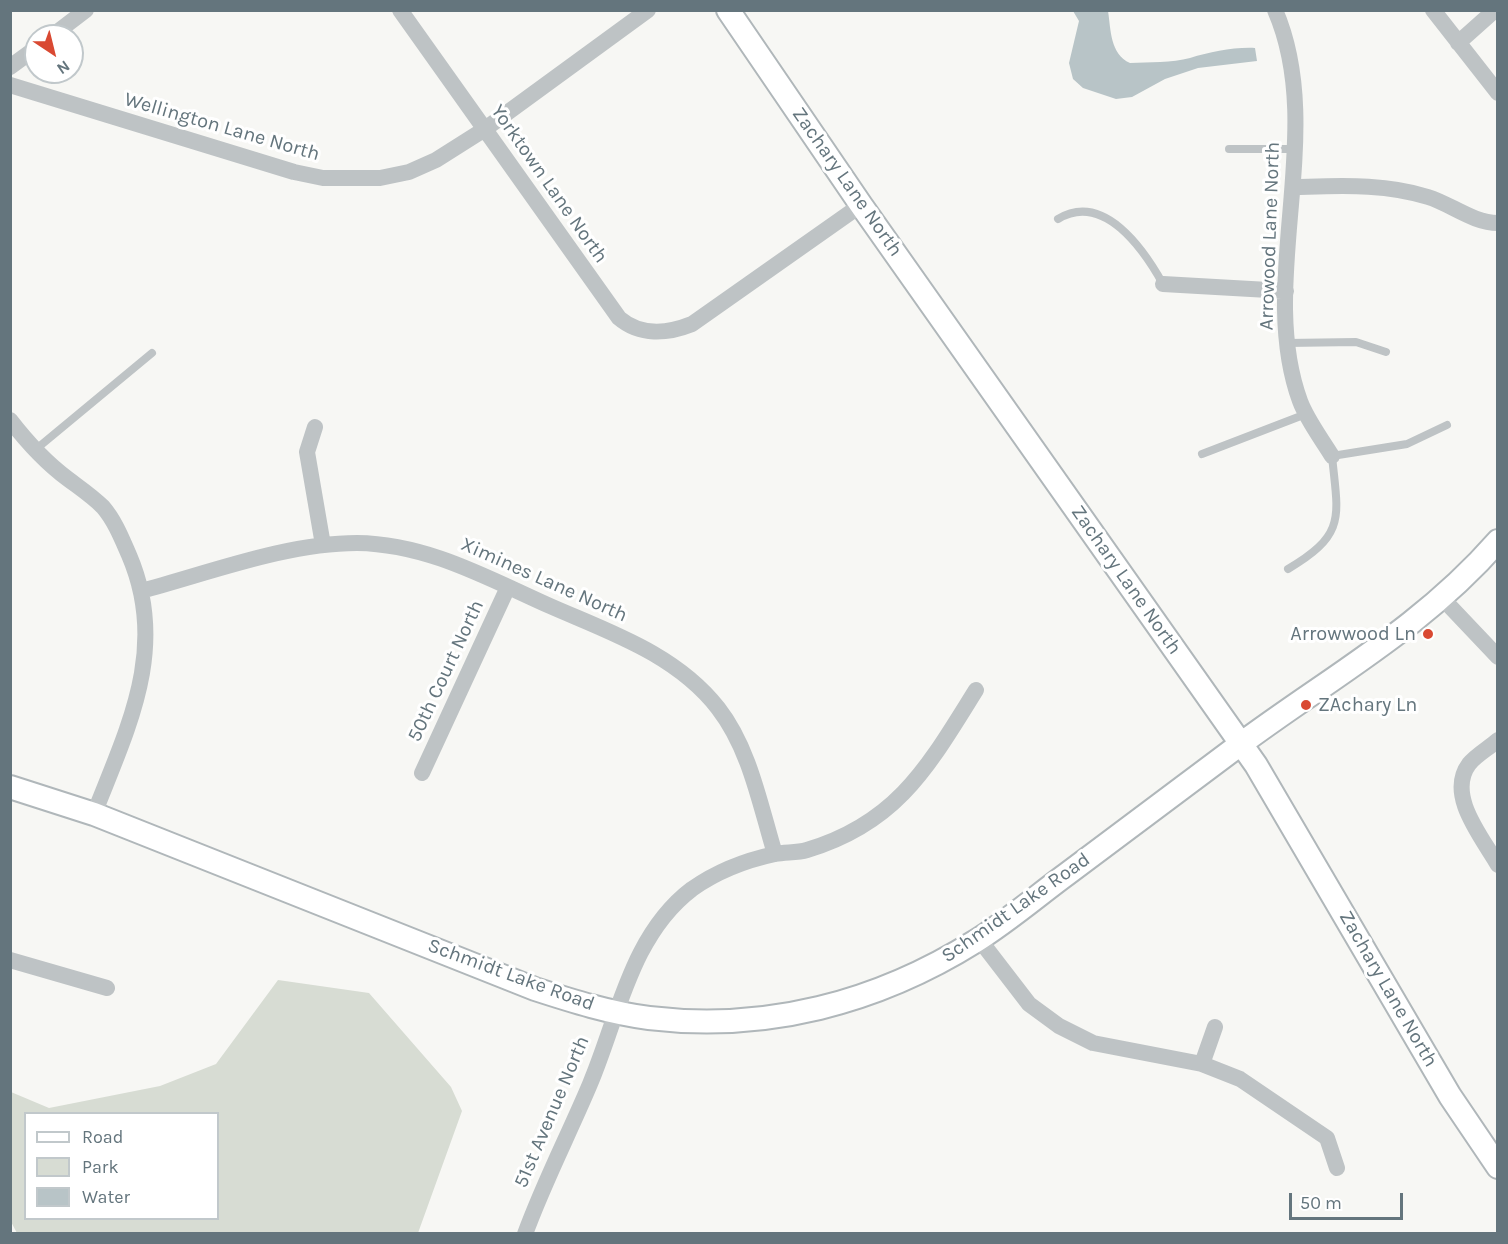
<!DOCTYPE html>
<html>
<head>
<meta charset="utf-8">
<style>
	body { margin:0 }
	#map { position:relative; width:1508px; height:1244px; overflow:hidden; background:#f7f7f4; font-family:Karla,sans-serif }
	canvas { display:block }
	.frame { position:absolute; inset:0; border:12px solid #64757d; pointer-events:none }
	.legend { position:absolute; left:24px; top:1112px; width:195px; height:108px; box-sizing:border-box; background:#fff; border:2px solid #c1c8cb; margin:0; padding:8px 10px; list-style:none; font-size:18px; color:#64757d }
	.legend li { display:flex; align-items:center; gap:12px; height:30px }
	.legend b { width:30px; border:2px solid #c1c8cb }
	.north { position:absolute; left:24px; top:24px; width:60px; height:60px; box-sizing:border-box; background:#fff; border:2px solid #c1c8cb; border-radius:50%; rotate:145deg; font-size:16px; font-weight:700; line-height:24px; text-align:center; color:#64757d }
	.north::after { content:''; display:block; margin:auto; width:21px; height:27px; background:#d94932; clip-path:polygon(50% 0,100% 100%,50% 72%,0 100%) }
	.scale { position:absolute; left:1289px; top:1193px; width:114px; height:27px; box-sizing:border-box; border:3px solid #64757d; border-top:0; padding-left:8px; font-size:18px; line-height:21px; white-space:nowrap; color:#64757d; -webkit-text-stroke:4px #fff; paint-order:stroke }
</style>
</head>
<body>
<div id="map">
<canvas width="1508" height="1244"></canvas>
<div class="frame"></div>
<ul class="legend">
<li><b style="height:8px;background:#fff"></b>Road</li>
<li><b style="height:16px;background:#d7dcd3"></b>Park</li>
<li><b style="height:16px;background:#b8c4c7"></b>Water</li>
</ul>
<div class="north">N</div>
<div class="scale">50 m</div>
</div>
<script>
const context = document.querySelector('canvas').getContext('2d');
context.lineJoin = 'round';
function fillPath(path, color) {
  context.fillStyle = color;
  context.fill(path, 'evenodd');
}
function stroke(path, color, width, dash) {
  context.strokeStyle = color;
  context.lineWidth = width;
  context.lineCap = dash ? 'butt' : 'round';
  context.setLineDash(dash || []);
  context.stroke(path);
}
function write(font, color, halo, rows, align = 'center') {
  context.font = font + ' Karla,sans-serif';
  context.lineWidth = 6;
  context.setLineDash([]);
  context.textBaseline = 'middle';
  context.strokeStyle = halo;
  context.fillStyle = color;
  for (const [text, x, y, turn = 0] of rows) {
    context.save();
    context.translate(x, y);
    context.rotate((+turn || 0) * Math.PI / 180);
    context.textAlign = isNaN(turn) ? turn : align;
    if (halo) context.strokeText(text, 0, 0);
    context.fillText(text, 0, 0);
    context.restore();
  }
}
const green = new Path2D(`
	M278,980L369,993L451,1087L462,1111L418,1233H17L10,1220L11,1092L49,1108L160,1086L216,1064ZM26,1114H218V1218H26Z`);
const water = new Path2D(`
	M1073,11H1108C1111,30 1110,54 1130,63C1149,62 1172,63 1190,58C1211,52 1233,47 1255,48L1257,61L1198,68L1165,79L1132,97L1116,99L1083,88L1073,79L1069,63L1079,21Z`);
const lane = new Path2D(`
	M1229,149H1294
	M1058,219C1104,191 1144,250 1163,284
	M1287,343L1356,342L1386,352
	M35,450L152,353
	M1202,454L1306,414
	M1288,569C1347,534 1338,517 1332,456L1407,444L1447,425`);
const street = new Path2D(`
	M400,10L619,318C640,336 667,334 692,324L861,205
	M1275,10C1328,132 1256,281 1300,401C1307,420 1321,438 1332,456
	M1433,10L1498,93
	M52,36L86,10
	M1458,43L1495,10
	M10,67L36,48
	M10,85L294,172L323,178H380L409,172L436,160L485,129L648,10
	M1294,187C1339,186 1384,183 1428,197C1451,204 1473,223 1498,223
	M1163,284L1286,291
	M10,420C27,442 45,462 68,479C80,488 92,496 103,507C115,521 122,539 129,555C169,648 128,727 94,814
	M315,427L307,452L323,545
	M141,591C209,573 287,543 357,543C428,544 487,578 550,606C609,632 676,654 718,708C750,749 760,805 775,854
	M1443,599L1498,657
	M1498,740C1489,748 1476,755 1469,764C1446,795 1482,837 1498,865
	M422,773L508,587
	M979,939L1029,1004L1059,1026L1093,1043L1202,1064L1240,1079L1327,1138L1337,1168
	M10,960L107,988
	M1202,1064L1215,1027
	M525,1234C544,1182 569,1134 590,1084C618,1018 631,935 692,889C716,872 747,860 775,854C786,852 797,853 807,850C898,823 929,765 976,690`);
const secondary = new Path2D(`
	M728,10L861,205L1256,765L1450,1096L1498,1167
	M10,787L94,814L535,989C572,1001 610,1013 649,1018C766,1032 877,1003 976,941C1008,921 1037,896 1067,874C1124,831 1181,788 1238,746C1329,678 1421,629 1498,541`);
const markers = [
	[1428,634,6,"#d94932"],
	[1306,705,6,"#d94932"]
];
const streetNames = [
	["Wellington Lane North",222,127,16],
	["Zachary Lane North",847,182,55],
	["Yorktown Lane North",549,184,55],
	["Arrowood Lane North",1270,236,-88],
	["Ximines Lane North",544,580,24],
	["Zachary Lane North",1126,580,55],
	["50th Court North",446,671,-65],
	["Schmidt Lake Road",1016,908,-35],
	["Schmidt Lake Road",511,975,20],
	["Zachary Lane North",1388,989,60],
	["51st Avenue North",552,1112,-67]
];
const poiNames = [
	["Arrowwood Ln",1416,634],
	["ZAchary Ln",1318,705,"left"]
];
fillPath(green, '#d7dcd3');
fillPath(water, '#b8c4c7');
stroke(secondary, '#b0b7ba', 26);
stroke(lane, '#bec3c5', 8);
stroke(street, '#bec3c5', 16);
stroke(secondary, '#fff', 22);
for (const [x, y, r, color] of markers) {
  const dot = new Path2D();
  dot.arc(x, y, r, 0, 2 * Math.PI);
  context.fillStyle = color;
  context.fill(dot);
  stroke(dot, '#fff', 2);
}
write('20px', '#64757d', '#fff', streetNames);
write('20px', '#64757d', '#fff', poiNames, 'right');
</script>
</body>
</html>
